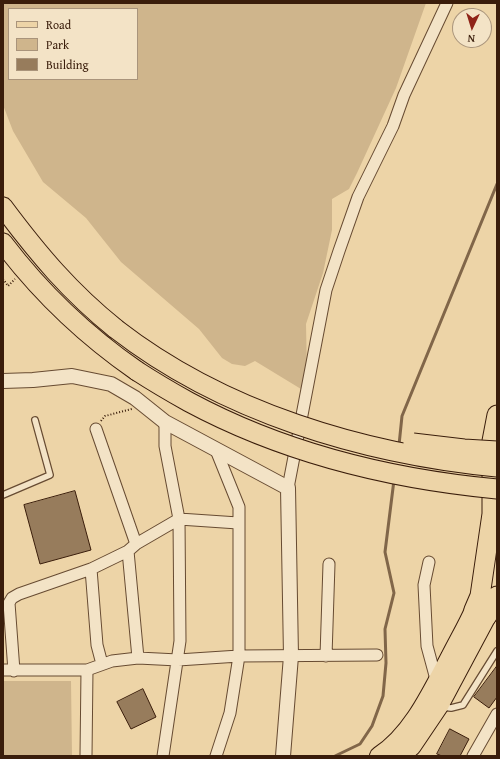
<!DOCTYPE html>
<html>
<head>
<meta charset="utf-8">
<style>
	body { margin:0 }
	#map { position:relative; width:500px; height:759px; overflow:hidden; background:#edd4a7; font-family:"Gentium Book Plus",serif }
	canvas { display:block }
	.frame { position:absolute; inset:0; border:4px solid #3a1d0b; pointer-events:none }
	.legend { position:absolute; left:8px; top:8px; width:130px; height:72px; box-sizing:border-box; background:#f3e3c6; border:1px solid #a9947b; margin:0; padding:5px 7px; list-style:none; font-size:12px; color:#3a1d0b }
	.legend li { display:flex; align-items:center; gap:8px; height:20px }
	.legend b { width:20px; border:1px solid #a9947b }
	.north { position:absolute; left:452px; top:8px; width:40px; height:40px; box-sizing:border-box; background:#f3e3c6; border:1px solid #a9947b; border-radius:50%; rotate:184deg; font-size:11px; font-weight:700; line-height:16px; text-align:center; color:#3a1d0b }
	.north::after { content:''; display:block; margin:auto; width:14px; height:18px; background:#8f2418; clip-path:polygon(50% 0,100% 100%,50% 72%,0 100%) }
</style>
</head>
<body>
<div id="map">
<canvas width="500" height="759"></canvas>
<div class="frame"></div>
<ul class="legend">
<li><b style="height:5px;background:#edd4a7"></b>Road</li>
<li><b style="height:11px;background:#cfb58c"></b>Park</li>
<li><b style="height:11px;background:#977c5c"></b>Building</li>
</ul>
<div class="north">N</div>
</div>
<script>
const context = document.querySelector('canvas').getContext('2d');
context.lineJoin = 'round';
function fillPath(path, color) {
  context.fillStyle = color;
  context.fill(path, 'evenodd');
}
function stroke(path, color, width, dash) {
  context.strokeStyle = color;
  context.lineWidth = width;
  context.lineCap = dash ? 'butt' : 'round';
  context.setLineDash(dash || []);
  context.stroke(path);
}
const green = new Path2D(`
	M3,3H426L396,88L357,173L349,189L332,199V230L323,273L306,324L307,373L301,389L255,361L245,366L232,364L222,358L199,329L121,262L86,218L43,182L13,131L3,105ZM9,9H137V79H9Z
	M3,681H71L72,756H3Z`);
const stream = new Path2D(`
	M399,445L402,416L497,184
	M335,756L360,744L372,726L383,696L386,663L385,629L394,593L385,552L394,480`);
const building = new Path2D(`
	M75,491L91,550L40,564L24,505Z
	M497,666V697L489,708L474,697Z
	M143,689L156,717L131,729L117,702Z
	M450,729L469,739L460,756H442L437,754Z`);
const path = new Path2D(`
	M3,279L8,286L15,279
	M101,421L105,416L132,409`);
const service = new Path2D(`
	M3,495L50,475L35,420
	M442,707L451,708L463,705L497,651`);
const minor = new Path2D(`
	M96,429L136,544L128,551L138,658
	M288,488L326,290L339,251L358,197L393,126L404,95L447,3
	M136,544L179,519L238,523
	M429,562L424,585L427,646L437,683
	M326,656L329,564
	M102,664L97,645L91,569L128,551
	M3,670H87L112,661L138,658L178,660L239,656L377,655
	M14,671L9,603L12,598L19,594L91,569
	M86,756L87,670
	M163,756L180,641L179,519L165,446V422
	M216,756L230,713L239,656V507L216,450
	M473,756L497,714`);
const tertiary = new Path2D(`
	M3,381L33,380L72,376L111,384L135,398L165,422L288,488L291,656L283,756`);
const primary = new Path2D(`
	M379,756C412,735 432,691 450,657C458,641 467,626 474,610
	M401,756L412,746L439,706L487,616`);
const trunk = new Path2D(`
	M3,207C38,254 70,292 116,329
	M3,243C41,293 85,335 137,371
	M474,610L480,596L492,514V441L497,415
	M487,616L497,596`);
const trunkBridge = new Path2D(`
	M116,329C223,412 363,454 497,467
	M137,371C154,382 171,392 189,402C284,453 391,479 497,489
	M413,443L464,449L497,451`);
fillPath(green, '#cfb58c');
stroke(stream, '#816649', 3);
fillPath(building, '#977c5c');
stroke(building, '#3a1d0b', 1);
stroke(service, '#674b32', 8);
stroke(minor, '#674b32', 13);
stroke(tertiary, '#674b32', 16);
stroke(primary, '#3a1d0b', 20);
stroke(trunk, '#3a1d0b', 21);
stroke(path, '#3a1d0b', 2, [1, 2]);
stroke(service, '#f3e3c6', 5.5);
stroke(minor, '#f3e3c6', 11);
stroke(tertiary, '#f3e3c6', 14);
stroke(primary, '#edd4a7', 18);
stroke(trunk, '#edd4a7', 19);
stroke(trunkBridge, '#3a1d0b', 21, []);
stroke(trunkBridge, '#edd4a7', 19);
</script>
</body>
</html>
